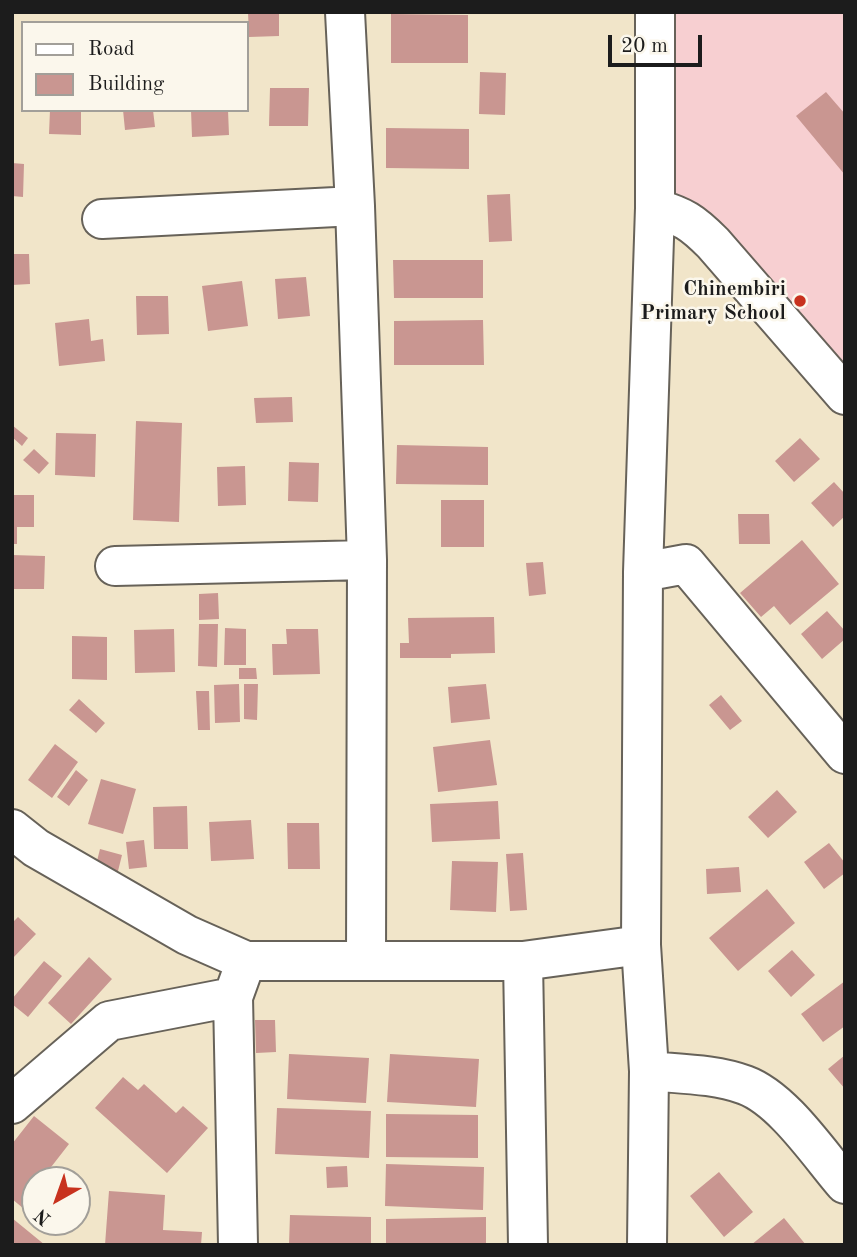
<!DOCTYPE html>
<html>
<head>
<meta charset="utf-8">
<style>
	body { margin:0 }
	#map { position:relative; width:857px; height:1257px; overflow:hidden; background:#f1e5c9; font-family:"Old Standard TT",serif }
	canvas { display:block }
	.frame { position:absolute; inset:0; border:14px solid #1c1c1c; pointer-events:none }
	.legend { position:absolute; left:21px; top:21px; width:228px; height:91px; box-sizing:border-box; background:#fbf7ec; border:2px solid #a29f99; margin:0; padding:9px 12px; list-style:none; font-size:21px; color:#1c1c1c }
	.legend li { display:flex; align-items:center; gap:14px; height:35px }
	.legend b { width:35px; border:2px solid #a29f99 }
	.north { position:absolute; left:21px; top:1166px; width:70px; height:70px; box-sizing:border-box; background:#fbf7ec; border:2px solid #a29f99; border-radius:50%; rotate:220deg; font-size:19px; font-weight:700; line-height:28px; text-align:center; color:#1c1c1c }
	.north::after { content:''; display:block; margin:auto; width:24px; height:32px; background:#c8321e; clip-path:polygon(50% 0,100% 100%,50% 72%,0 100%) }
	.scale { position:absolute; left:608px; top:35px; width:94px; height:32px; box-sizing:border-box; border:4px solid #1c1c1c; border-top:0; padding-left:9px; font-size:21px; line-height:24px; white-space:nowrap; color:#1c1c1c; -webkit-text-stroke:5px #fbf7ec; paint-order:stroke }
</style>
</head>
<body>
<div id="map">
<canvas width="857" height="1257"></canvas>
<div class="frame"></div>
<ul class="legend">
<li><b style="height:9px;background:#fff"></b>Road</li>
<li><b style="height:19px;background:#c99691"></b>Building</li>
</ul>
<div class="north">N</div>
<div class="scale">20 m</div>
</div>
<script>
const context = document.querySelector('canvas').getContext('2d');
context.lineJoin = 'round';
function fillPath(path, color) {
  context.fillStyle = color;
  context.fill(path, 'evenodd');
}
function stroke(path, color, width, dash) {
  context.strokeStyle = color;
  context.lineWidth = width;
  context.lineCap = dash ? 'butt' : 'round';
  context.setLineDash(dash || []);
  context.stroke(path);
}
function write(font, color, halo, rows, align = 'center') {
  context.font = font + ' "Old Standard TT",serif';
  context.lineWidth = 5;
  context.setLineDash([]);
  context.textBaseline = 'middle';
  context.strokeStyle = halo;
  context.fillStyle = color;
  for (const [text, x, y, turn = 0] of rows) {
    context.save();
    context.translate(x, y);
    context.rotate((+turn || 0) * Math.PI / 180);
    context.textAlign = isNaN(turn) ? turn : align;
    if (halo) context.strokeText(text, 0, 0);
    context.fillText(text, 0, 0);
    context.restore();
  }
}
const built = new Path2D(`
	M676,12H845V411L666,191Z`);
const building = new Path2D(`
	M248,12H279V36L249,37Z
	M391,14L468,15V63H391Z
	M480,72L506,73L505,115L479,114Z
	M270,88H309L308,126H269Z
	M826,92L845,114V175L796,116Z
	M50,110H81V135L49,134Z
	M123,110H153L155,127L125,130Z
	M191,110H228L229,135L192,137Z
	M386,128L469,129V169L386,168Z
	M12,163L24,164L23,197L12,196Z
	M510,194L512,241L489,242L487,195Z
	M12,254H29L30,284L12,285Z
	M393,260H483V298H394Z
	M306,277L310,316L278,319L275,279Z
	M242,281L248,326L208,331L202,286Z
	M136,296H168L169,334L137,335Z
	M89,319L91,341L103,339L105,361L59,366L55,323Z
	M483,320L484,365H394V321Z
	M292,397L293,422L256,423L254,398Z
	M136,421L182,423L179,522L133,520Z
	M12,425L28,438L22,446L12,437Z
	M56,433L96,434L95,477L55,475Z
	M800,438L820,459L794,482L775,461Z
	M397,445L488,447V485L396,484Z
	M34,449L49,463L39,474L23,460Z
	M289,462L319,463L318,502L288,501Z
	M245,466L246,505L218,506L217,467Z
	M834,482L845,494V516L833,527L811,503Z
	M12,495H34V527H17V544H12Z
	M441,500H484V547H441Z
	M738,514H769L770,544H739Z
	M802,540L839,584L790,625L774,606L761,617L740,593Z
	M12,555L45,556L44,589H12Z
	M543,562L546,594L529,596L526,563Z
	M218,593L219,619L199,620V594Z
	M827,611L845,631V639L822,659L801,634Z
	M494,617L495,653L451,654V658H400V643H409L408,618Z
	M199,624H218L217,667L198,666Z
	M225,628L246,629V665H224Z
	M174,629L175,672L135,673L134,630Z
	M286,629H318L320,674L273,675L272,644H287Z
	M72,636L107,637V680L72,679Z
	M239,668H256L257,679H239Z
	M239,684L240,722L215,723L214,685Z
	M244,684H258L257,720L244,719Z
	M486,684L490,719L451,723L448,687Z
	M196,691H209L210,730H198Z
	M721,695L742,721L730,730L709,705Z
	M79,699L105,723L96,733L69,710Z
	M490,740L497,785L438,792L433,747Z
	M55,744L78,762L52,798L28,780Z
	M76,770L88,780L69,806L57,797Z
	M101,779L136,789L123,834L88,824Z
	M777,790L797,812L768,838L748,817Z
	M498,801L500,839L432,842L430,804Z
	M187,806L188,849H154L153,807Z
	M251,820L254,859L211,861L209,822Z
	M287,823H319L320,869H288Z
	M144,840L147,867L129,869L126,842Z
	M829,843L845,863V873L824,889L804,862Z
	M100,849L122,855L116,879L94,873Z
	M523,853L527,910L510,911L506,854Z
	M452,861L498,862L496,912L450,910Z
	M739,867L741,892L707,894L706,869Z
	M767,889L795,923L738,971L709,938Z
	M18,917L36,934L12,959V923Z
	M792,950L815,975L791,997L768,971Z
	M89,957L112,979L71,1024L48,1003Z
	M44,961L62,976L28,1017L12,1004V999Z
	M845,981V1026L823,1042L801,1014Z
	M255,1020H275L276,1052L256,1053Z
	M289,1054L369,1058L366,1103L287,1099Z
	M390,1054L479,1059L476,1107L387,1102Z
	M845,1055V1089L828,1069Z
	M123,1077L138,1090L144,1084L176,1113L183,1106L208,1128L167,1173L95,1108Z
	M277,1108L371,1111L369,1158L275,1154Z
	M386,1114L478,1115V1158L386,1157Z
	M34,1116L69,1144L41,1180H35V1218L12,1199V1144Z
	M386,1164L484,1167L483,1210L385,1206Z
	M347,1166L348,1187L327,1188L326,1167Z
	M719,1172L753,1212L724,1237L690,1196Z
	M109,1191L165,1195L163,1230L202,1232L201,1245H105Z
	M290,1215L371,1217V1245H289Z
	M486,1217V1245H386V1219Z
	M12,1218L45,1245H12Z
	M784,1218L806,1245H751Z`);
const minor = new Path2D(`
	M345,12L355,206L367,560L366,960
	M655,208C684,217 692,222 713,243L845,395
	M102,219L355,206
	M115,566L367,560
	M643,572L686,564L845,754
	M12,829L36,848L187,935L246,961H523L641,945
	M523,961L528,1245
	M649,1071C681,1074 715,1074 745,1085C783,1099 819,1154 845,1184
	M12,1104L109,1021L233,997
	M238,1245L233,997L246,961
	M647,1245L649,1071L641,945L643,572L655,208V12`);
const markers = [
	[800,301,7,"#c8321e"]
];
const poiNames = [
	["Chinembiri",786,289],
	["Primary School",786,313]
];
fillPath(built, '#f7cfd1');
fillPath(building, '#c99691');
stroke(minor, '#676259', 42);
stroke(minor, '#fff', 38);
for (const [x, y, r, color] of markers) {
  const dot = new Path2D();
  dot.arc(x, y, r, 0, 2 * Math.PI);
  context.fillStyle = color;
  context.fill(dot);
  stroke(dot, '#fbf7ec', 2.5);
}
write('bold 21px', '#1c1c1c', '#fbf7ec', poiNames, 'right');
</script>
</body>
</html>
